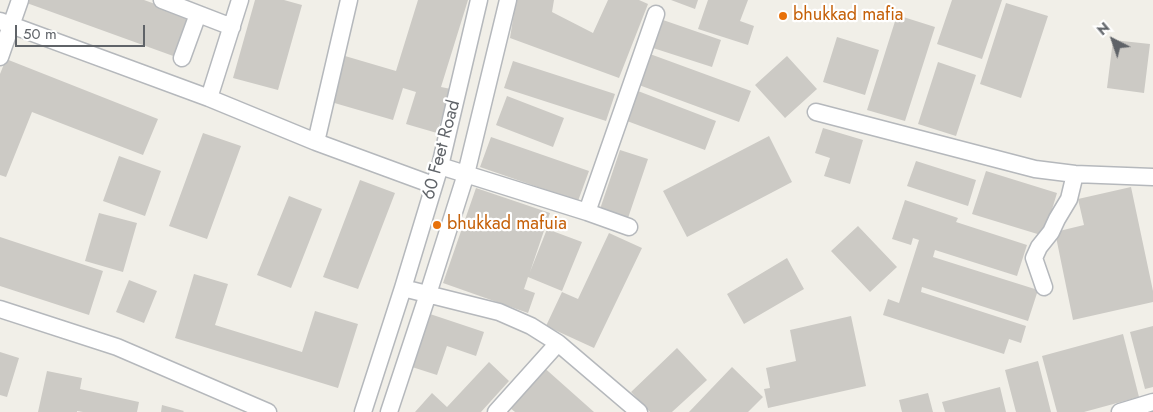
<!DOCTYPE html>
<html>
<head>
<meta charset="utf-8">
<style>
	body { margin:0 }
	#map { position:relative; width:1153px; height:412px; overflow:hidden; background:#f1efe8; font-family:Jost,sans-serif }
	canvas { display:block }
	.north { position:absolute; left:1088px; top:15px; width:50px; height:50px; -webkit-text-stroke:4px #fff; paint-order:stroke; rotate:319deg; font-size:14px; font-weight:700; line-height:20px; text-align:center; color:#5f6368 }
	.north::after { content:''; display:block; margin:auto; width:18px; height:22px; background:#5f6368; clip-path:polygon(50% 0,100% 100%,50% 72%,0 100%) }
	.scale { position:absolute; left:15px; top:25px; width:130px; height:22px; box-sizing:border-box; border:2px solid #5f6368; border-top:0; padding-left:6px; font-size:15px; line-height:18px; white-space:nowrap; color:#5f6368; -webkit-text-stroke:4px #fff; paint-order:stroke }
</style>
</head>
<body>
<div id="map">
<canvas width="1153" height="412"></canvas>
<div class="north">N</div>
<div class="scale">50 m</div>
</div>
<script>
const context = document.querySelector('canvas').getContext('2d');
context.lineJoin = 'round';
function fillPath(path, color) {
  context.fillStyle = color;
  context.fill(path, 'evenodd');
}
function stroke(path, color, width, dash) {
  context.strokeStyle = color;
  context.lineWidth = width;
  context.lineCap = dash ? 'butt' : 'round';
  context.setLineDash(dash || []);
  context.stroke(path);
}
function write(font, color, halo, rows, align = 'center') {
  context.font = font + ' Jost,sans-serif';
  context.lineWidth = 4.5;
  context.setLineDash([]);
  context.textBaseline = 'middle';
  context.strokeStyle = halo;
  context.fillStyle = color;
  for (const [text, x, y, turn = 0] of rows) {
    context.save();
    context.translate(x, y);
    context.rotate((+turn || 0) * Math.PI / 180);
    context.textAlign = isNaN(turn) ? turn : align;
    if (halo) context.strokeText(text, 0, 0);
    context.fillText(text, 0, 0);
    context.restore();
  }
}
const building = new Path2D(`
	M25,0H144L191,17L176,57L24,2Z
	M255,0H284L302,5L278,90L233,78Z
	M418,0H468L441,87L451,89L437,133L406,124L416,92L403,88L393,120L331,102L345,56L396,71Z
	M516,0H554L552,12L593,33L608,0H639L648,4L619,78L510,38Z
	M671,0H698L695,9Z
	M708,0H748L740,21L754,26L748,45L698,29Z
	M952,0H1002L982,59L937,44Z
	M1006,3L1048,16L1021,98L980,84Z
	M897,15L935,27L905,121L867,110Z
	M663,20L721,40L712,67L653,48Z
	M837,37L879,50L865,95L823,82Z
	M1113,40L1150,44L1144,93L1107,88Z
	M650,54L751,91L739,122L639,85Z
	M787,56L817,89L785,118L755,85Z
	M6,59L158,119L143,155L32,112L6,177L0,175V74Z
	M513,61L615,94L606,121L504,88Z
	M938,62L976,75L956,136L918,124Z
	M638,91L716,121L705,150L627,121Z
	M507,96L564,118L553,147L496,125Z
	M823,128L863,140L850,184L824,176L830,158L815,153Z
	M203,133L241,146L207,239L169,226Z
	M769,136L792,182L687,237L663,191Z
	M491,137L589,171L578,201L480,167Z
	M620,150L648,159L627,221L599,212Z
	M119,156L161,171L145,216L103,201Z
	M916,161L976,180L968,206L907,186Z
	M986,171L1057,193L1044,236L972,214Z
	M360,180L395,193L358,289L323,277Z
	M1131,187L1153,291V302L1073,320L1055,232L1084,225L1078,199Z
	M476,188L550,213L530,272L547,229L582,242L562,291L528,277L524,289L535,293L528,313L443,283Z
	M289,196L322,209L291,288L257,275Z
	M905,200L958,218L956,222L1027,245L1017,276L935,250L933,257L1038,290L1028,321L922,287L921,292L1026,326L1021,343L1009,339L1004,354L883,315L888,299L899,303L919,240L913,238L911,245L892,239Z
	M99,213L137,223L123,272L85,261Z
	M858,226L897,267L870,292L831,251Z
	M609,233L642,248L594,348L546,326L562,292L578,299Z
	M0,237L103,271L89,315L0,286Z
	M787,258L804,289L744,324L727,294Z
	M194,274L228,284L215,325L302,352L315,311L358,324L338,388L175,338Z
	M129,280L157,291L144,323L116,312Z
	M430,314L484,332L476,356L447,346L437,375L412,367Z
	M851,316L866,386L768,408L764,389L770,388L766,368L796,361L790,330Z
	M1153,326V387L1145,389L1130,332Z
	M1123,334L1139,397L1084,412H1057L1042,356Z
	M677,348L707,380L672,412H650L631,392Z
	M0,352L19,358L7,397L0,395Z
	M1038,361L1051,412H1016L1005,370Z
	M489,362L509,381L481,412H415L432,393L447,407Z
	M540,364L594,412H515L505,404Z
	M732,367L763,397L748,412H689Z
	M47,371L82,378L80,389L139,402L137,412H83L77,411V412H38Z
	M1000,387L1006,412H945L942,402Z
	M928,393L933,412H902L899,400Z
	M162,405L184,411L183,412H161Z`);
const minor = new Path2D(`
	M162,0L232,27
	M0,21L209,98L316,142L433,185
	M0,57L20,0
	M182,58L198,14
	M209,98L240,0
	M816,112L1035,169L1075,174L1153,177
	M316,142L349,0
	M440,166L587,212L629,227
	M587,212L656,14
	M1044,287L1034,258L1039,247L1051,232L1057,219L1069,199L1075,174
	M403,288L499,312L531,326L558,343
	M0,309L117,347L268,412
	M363,412L403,288L440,166L479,0
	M389,412L428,294L466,174L508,0
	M496,412L558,343L639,412
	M1120,412L1153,402`);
const markers = [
	[783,16,5,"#e8710a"],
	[437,225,5,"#e8710a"]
];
const foodNames = [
	["bhukkad mafia",793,16],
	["bhukkad mafuia",447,225]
];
const streetNames = [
	["60 Feet Road",442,150,-75]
];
fillPath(building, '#cccac5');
stroke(minor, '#b5b8bc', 19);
stroke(minor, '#fff', 16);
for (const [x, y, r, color] of markers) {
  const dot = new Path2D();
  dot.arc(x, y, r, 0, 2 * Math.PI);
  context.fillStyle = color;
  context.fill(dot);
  stroke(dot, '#fff', 2);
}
write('18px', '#c56008', '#fff', foodNames, 'left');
write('18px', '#5f6368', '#fff', streetNames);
</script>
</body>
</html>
